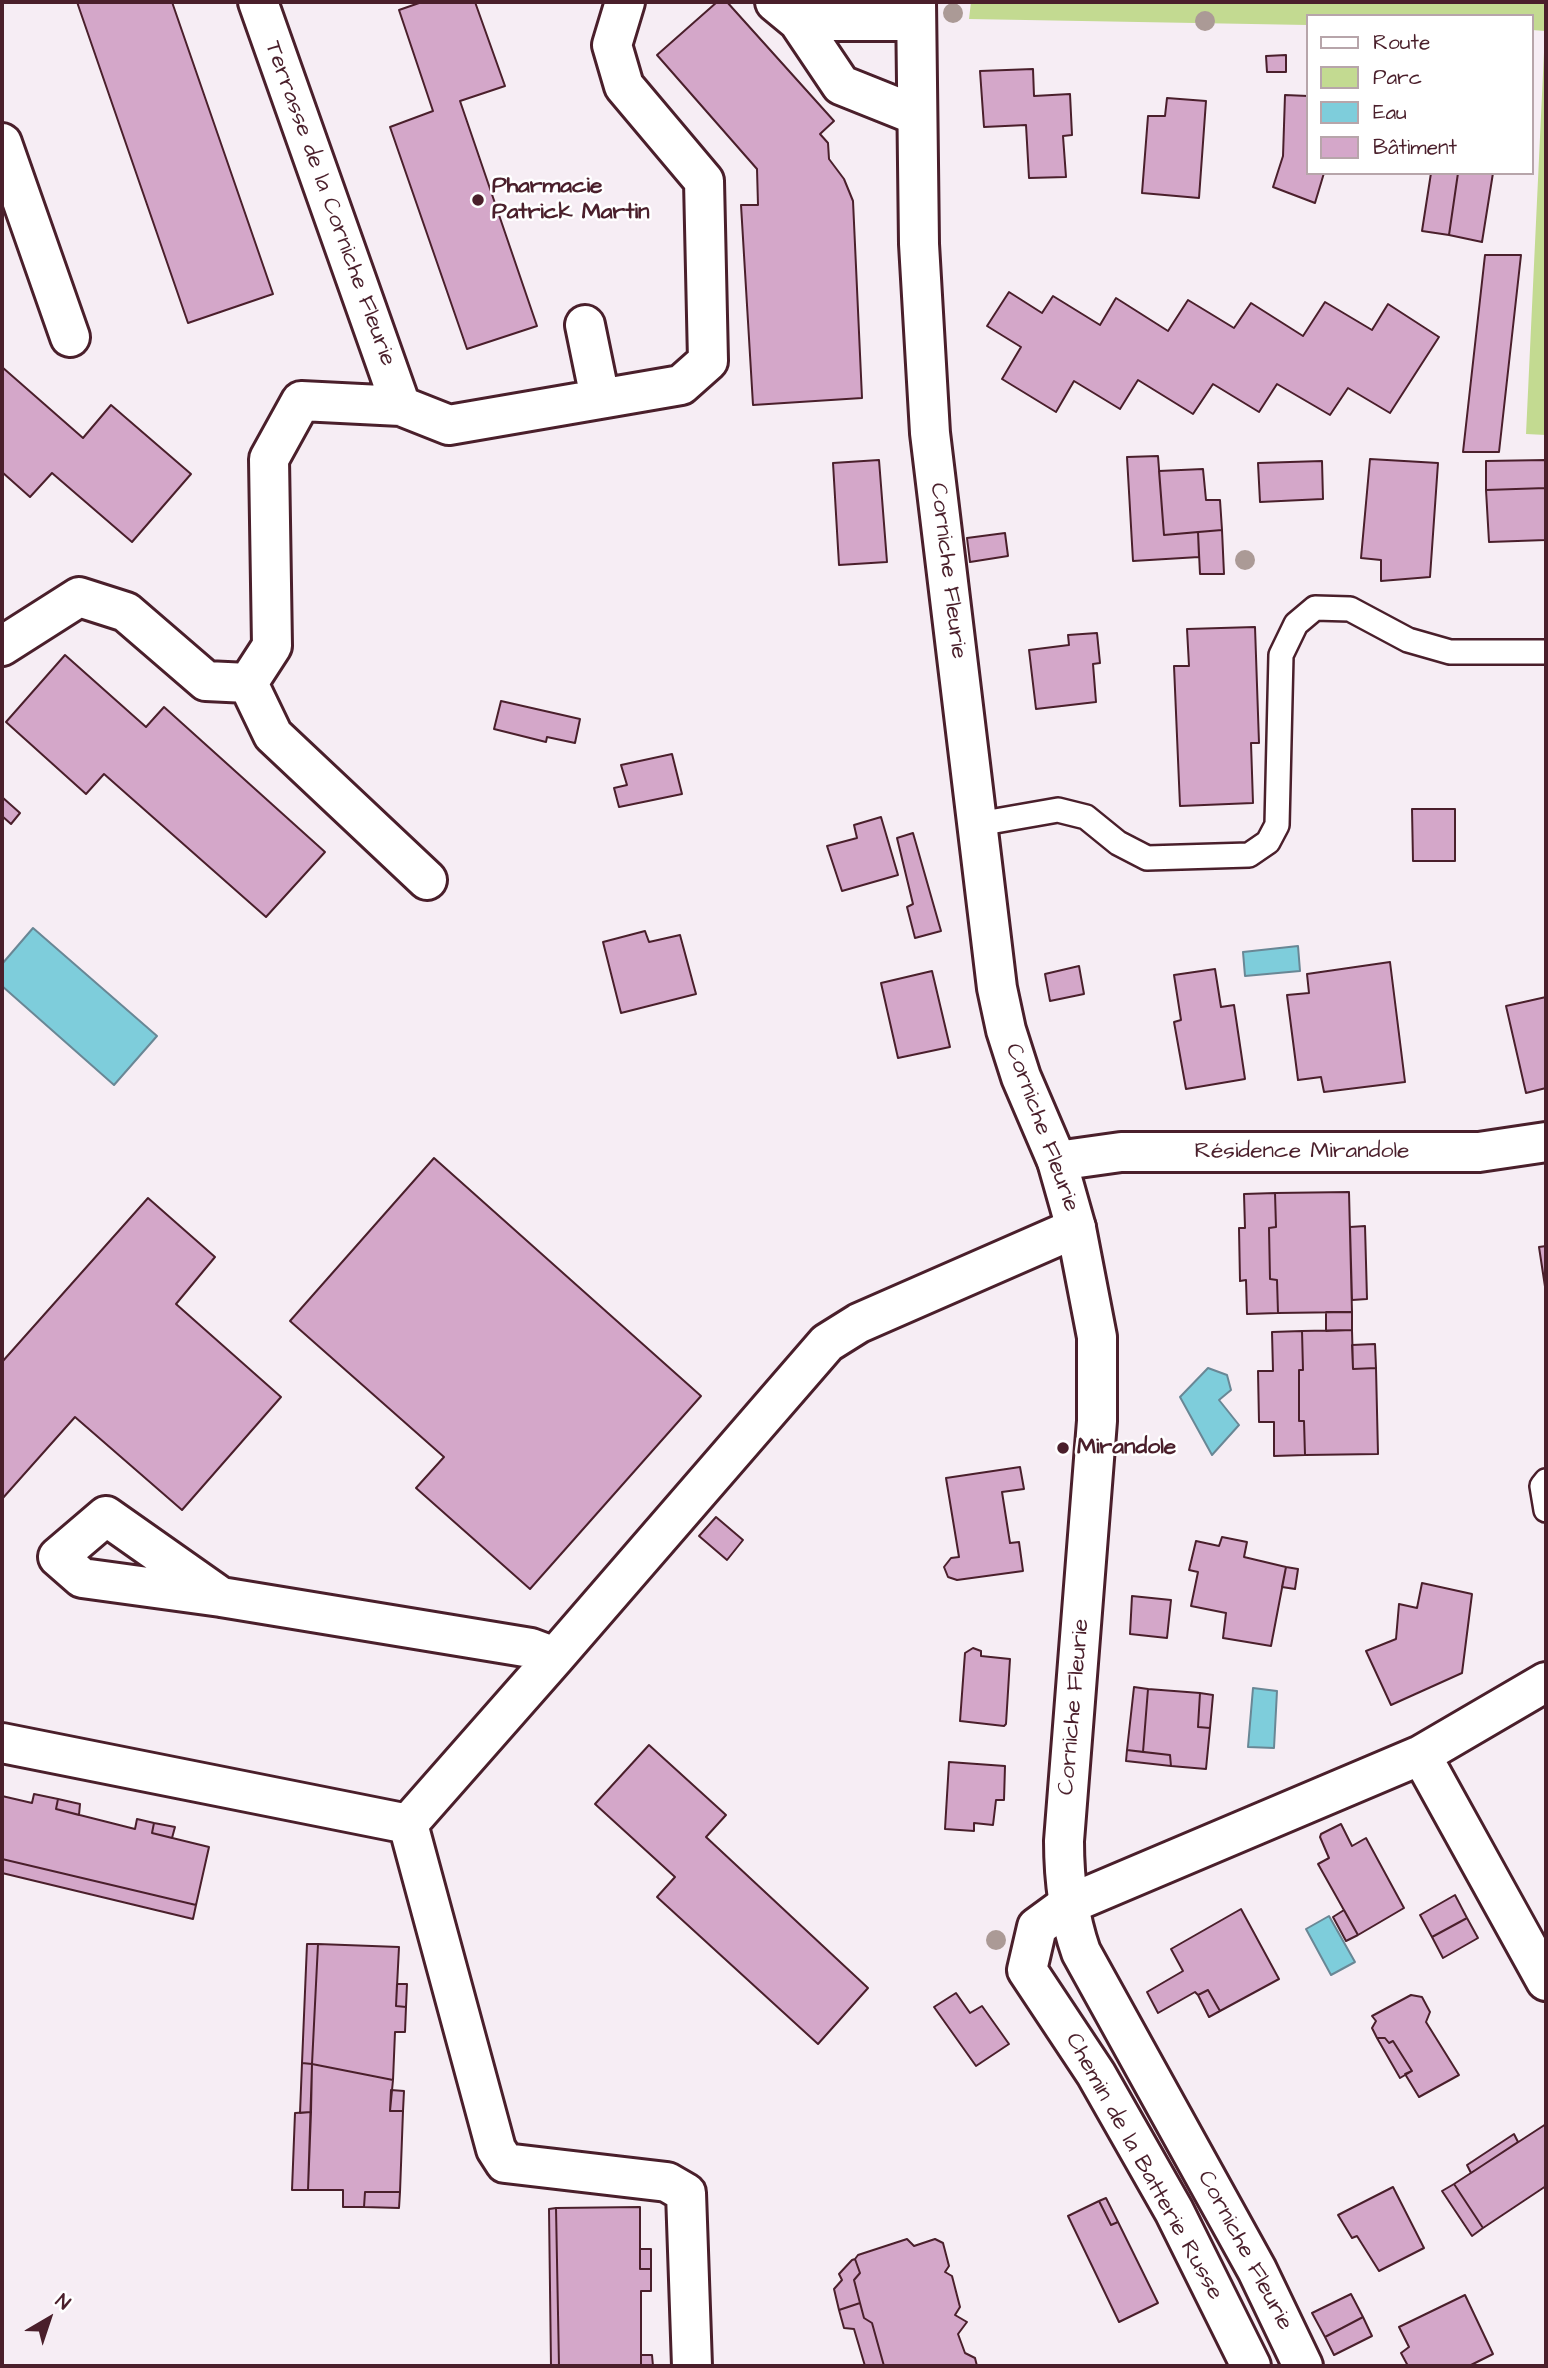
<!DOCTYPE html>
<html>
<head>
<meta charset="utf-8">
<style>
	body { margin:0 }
	#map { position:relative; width:1548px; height:2368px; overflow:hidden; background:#f6edf4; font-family:"Architects Daughter",sans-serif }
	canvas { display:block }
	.frame { position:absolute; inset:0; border:4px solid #4a1f2b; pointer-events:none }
	.legend { position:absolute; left:1306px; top:14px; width:228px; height:161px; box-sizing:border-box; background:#fff; border:2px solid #b7a5aa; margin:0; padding:9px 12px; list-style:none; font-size:21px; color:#4a1f2b }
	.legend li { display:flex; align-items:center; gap:14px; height:35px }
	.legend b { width:35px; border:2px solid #b7a5aa }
	.north { position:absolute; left:14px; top:2284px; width:70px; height:70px; -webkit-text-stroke:5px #fff; paint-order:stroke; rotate:39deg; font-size:19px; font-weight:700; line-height:28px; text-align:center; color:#4a1f2b }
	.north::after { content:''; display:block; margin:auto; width:24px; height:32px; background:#4a1f2b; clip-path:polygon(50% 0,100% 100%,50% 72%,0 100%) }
</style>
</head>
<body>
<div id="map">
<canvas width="1548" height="2368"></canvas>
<div class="frame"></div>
<ul class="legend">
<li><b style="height:9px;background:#fff"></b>Route</li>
<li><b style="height:19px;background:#c3da91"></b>Parc</li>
<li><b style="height:19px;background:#7ecddb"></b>Eau</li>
<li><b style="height:19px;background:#d4a7c9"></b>Bâtiment</li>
</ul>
<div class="north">N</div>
</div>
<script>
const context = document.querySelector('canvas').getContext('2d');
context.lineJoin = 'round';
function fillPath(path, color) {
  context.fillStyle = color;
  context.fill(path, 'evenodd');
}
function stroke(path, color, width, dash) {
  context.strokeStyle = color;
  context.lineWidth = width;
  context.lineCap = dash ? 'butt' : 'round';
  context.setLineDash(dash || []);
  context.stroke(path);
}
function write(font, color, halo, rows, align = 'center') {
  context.font = font + ' "Architects Daughter",sans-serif';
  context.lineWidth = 5;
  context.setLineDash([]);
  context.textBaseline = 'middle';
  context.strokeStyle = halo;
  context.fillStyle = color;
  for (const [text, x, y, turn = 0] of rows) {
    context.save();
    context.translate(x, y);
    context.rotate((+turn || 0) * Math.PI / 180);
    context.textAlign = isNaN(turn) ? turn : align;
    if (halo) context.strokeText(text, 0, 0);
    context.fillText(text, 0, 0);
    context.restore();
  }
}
const green = new Path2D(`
	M971,2H1546V435L1526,434L1545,31L1532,30V16H1308V25L969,19Z`);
const water = new Path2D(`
	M33,928L157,1036L114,1085L2,986V964Z
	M1298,946L1300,971L1245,976L1243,952Z
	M1208,1368L1227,1375L1231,1390L1219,1400L1239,1425L1212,1455L1180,1397Z
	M1253,1688L1277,1691L1274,1748L1248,1747Z
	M1329,1916L1355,1962L1331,1975L1306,1929Z`);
const building = new Path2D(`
	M77,2H172L273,294L188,323Z
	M422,2H475L505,86L460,101L537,326L467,349L390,127L433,111L399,10Z
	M717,2H727L834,121L820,134L828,143L829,159L844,179L853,201L862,398L753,405L741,205H758L757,169L657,55Z
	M1286,55V72H1267L1266,56Z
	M1033,69L1034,96L1070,94L1072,135L1063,136L1066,177L1029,178L1026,125L984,127L980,71Z
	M1285,95L1308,96V173H1324L1315,203L1273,187L1283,156Z
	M1167,98L1206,101L1199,198L1142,193L1148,116H1165Z
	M1431,173H1458L1449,235L1422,231Z
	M1458,173H1493L1482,242L1449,235Z
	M1485,255H1521L1499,452H1463Z
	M1009,292L1042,313L1053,296L1100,325L1116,298L1168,331L1188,300L1234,328L1251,303L1303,336L1325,302L1372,330L1388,304L1439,337L1390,413L1348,388L1330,415L1277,384L1259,412L1213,384L1193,414L1138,380L1120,409L1074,381L1056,412L1002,379L1021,347L987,326Z
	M2,367L83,438L111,405L191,474L132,542L52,473L30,497L2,472Z
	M1158,456L1164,535L1198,532L1199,557L1133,561L1127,457Z
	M1370,459L1438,463L1430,577L1381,581V560L1361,558Z
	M879,460L887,562L839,565L833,463Z
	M1546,460V488L1486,490V461Z
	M1322,461L1323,499L1260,502L1258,463Z
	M1203,469L1206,500H1220L1222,530L1164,535L1159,471Z
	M1546,488V540L1489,542L1486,490Z
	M1222,530L1224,574H1200L1198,532Z
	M1005,533L1008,556L970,562L967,538Z
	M1255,627L1259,743H1251L1253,803L1180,806L1174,666H1189L1187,629Z
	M1097,633L1100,663L1093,664L1096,702L1036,709L1029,650L1069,645L1068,635Z
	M65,655L146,727L164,707L325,852L266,917L104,774L86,794L6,722Z
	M501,701L580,719L575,743L547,737L546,742L494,729Z
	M672,754L682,794L619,807L614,788L627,785L621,765Z
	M2,797L20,813L11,824L2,816Z
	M1412,809H1455V861H1413Z
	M881,817L898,875L842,891L827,846L857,838L854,825Z
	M913,833L941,931L915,938L907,907L913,904L897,838Z
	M645,931L649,942L680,935L696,994L621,1013L603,942Z
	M1390,962L1405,1082L1324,1092L1321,1077L1298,1080L1287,995L1309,993L1307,974Z
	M1079,966L1084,994L1050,1001L1045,974Z
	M1215,969L1221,1007L1234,1005L1245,1079L1186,1089L1174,1022L1181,1020L1174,975Z
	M932,971L950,1047L898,1058L881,983Z
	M1546,997V1088L1526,1093L1506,1006Z
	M434,1158L701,1396L530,1589L416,1488L444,1457L290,1321Z
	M1349,1192L1352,1312L1278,1313L1277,1280L1270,1279L1269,1228L1276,1227L1275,1193Z
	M1275,1193L1276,1227L1269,1228L1270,1279L1277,1280L1278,1313L1247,1314L1246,1280L1240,1281L1239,1228H1245L1244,1194Z
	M148,1198L215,1257L176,1304L281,1397L182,1510L75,1417L2,1499V1362Z
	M1365,1226L1367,1299L1352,1300L1350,1227Z
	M1546,1246V1293L1539,1247Z
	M1326,1312H1352V1330L1326,1331Z
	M1352,1330L1353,1369L1376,1368L1378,1454L1305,1455L1304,1421H1299V1370H1303L1302,1331Z
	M1302,1331L1303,1370H1299V1421H1304L1305,1455L1274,1456V1422H1259L1258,1371H1273L1272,1332Z
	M1375,1344L1376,1368L1353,1369L1352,1345Z
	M1020,1467L1024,1489L1002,1492L1010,1543L1019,1542L1023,1571L957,1580L948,1577L944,1567L951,1558L959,1557L946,1478Z
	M716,1517L743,1540L727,1560L699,1536Z
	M1222,1537L1247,1542L1244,1557L1286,1567L1271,1646L1223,1638L1226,1613L1191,1606L1198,1572L1189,1570L1196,1541L1219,1546Z
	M1286,1567L1298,1569L1295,1589L1282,1587Z
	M1422,1583L1472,1594L1462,1673L1391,1705L1366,1651L1396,1639L1399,1604L1417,1608Z
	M1132,1596L1171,1600L1167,1638L1130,1634Z
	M973,1648L981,1651V1656L1010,1659L1006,1724L1004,1726L960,1721L965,1653Z
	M1134,1687L1148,1689L1143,1752L1127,1750Z
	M1148,1689L1200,1693L1198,1727L1210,1728L1206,1769L1171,1766L1170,1755L1143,1752Z
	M1200,1693L1213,1695L1210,1728L1198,1727Z
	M649,1745L726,1815L706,1837L868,1988L818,2044L657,1897L675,1877L595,1804Z
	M1127,1750L1170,1755L1171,1766L1126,1761Z
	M949,1762L1005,1766L1004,1800H996L993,1825L974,1823V1831L945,1829Z
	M34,1794L58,1799L56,1809L135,1829L137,1819L154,1823L152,1833L209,1847L196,1905L2,1859V1796L32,1803Z
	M58,1799L80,1804L79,1815L56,1809Z
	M154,1823L175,1827L172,1838L152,1833Z
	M1341,1824L1352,1846L1366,1838L1404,1908L1358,1935L1318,1864L1329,1858L1320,1837L1321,1834Z
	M2,1859L196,1905L193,1919L2,1873Z
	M1455,1895L1467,1918L1432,1937L1420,1915Z
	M1241,1909L1279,1979L1220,2011L1208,1990L1198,1995L1195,1992L1158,2013L1147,1992L1183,1971L1171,1949Z
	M1344,1910L1358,1935L1346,1941L1333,1917Z
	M1467,1918L1478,1938L1443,1958L1432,1937Z
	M307,1944H318L312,2064L302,2063Z
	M318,1944L399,1947L396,2006L406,2007L405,2032H395L393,2080L312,2064Z
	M397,1984H407L406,2007L396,2006Z
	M1208,1990L1220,2011L1209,2017L1198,1995Z
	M956,1993L970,2013L982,2006L1009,2044L976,2066L934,2007Z
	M1411,1995L1422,1997L1430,2012L1426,2022L1459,2075L1419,2097L1405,2074L1412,2071L1393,2041L1389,2043L1385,2038H1377L1372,2028L1376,2021L1372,2016Z
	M1377,2038H1385L1389,2043L1393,2041L1412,2071L1400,2078Z
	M302,2063L312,2064L311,2112L300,2113Z
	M312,2064L393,2080L390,2111H403L400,2192H365L364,2207H343V2190H308Z
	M391,2090L404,2091L403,2111H390Z
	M311,2112L308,2190H292L295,2113Z
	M1546,2124V2186L1483,2228L1454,2184Z
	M1514,2134L1518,2142L1471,2173L1467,2165Z
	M1454,2184L1483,2228L1472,2236L1442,2191Z
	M1393,2187L1424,2248L1379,2271L1357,2236L1352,2238L1338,2215Z
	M365,2192H400L399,2208L364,2207Z
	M1106,2198L1118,2222L1111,2225L1099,2201Z
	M1099,2201L1111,2225L1118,2222L1158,2303L1119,2322L1068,2216Z
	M640,2207V2269H651V2291H641V2366H559L556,2208Z
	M556,2208L559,2366H551L549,2209Z
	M907,2239L914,2246L935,2239L943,2243L949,2266L945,2272L952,2276L960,2307L955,2315L967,2322L958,2334L965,2353L975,2358L977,2366H884L872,2323L864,2318L860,2303L854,2280L860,2273L855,2259L858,2255Z
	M640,2249H651V2269H640Z
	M855,2259L860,2273L854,2280L860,2303L839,2310L834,2289L842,2280L839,2274L852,2260Z
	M1351,2294L1363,2317L1325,2337L1312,2313Z
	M1465,2295L1493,2354L1469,2366H1408L1401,2353L1409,2347L1399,2327Z
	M860,2303L864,2318L872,2323L884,2366H865L854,2329L844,2328L839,2310Z
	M1363,2317L1372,2336L1334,2355L1325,2337Z
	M641,2355H652L653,2366H641Z`);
const lane = new Path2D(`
	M978,824L1058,810L1086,817L1118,843L1147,858L1249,855L1268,842L1277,825L1281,655L1296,624L1315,608L1350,609L1408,640L1450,652H1546
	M1546,1481L1542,1486L1546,1510`);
const street = new Path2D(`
	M258,2L401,406
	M775,2L798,21L841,85L916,115
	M798,21H915
	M2,143L70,337
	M585,325L600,398
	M2,646L79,597L126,612L206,681L248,683L272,646L269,459L301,401L401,406L449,425L681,385L708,361L704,181L624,86L612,45L625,2
	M248,683L273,735L427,880
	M1057,1161L1121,1152H1479L1546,1142
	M221,1597L106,1516L58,1557L82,1578L221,1597L531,1648L555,1657
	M2,1743L408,1824L555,1657L827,1343L859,1323L1076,1228
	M1421,1755L1546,1981
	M408,1824L496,2149L505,2163L667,2182L686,2193L692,2366
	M1251,2366L1174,2211L1096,2074L1027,1970L1037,1927L1067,1905L1421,1755L1546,1682`);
const secondary = new Path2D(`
	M916,2L919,244L930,433L997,988L1006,1030L1021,1077L1057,1161L1076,1228L1097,1337V1421L1064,1841C1064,1880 1068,1915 1081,1952L1257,2270L1303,2366`);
const trees = [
	[953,13],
	[1205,21],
	[1245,560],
	[996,1940]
];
const markers = [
	[478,200,7,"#4a1f2b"],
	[1063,1448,7,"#4a1f2b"]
];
const poiNames = [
	["Pharmacie",492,187],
	["Patrick Martin",492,213],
	["Mirandole",1077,1448]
];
const streetNames = [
	["Terrasse de la Corniche Fleurie",329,204,70],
	["Corniche Fleurie",947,571,83],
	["Corniche Fleurie",1041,1128,70],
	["Résidence Mirandole",1302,1152],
	["Corniche Fleurie",1075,1707,-85],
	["Chemin de la Batterie Russe",1143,2167,61],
	["Corniche Fleurie",1244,2251,62]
];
fillPath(green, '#c3da91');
fillPath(water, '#7ecddb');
stroke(water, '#698795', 2);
fillPath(building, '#d4a7c9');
stroke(building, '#4a1f2b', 2);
stroke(lane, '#4a1f2b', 28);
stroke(street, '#4a1f2b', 44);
stroke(secondary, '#4a1f2b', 44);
stroke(lane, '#fff', 23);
stroke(street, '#fff', 38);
stroke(secondary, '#fff', 38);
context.fillStyle = '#ab9a96';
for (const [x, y] of trees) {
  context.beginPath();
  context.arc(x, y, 10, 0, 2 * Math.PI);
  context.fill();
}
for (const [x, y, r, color] of markers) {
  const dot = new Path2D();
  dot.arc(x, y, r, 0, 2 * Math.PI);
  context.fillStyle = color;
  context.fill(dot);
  stroke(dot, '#fff', 2.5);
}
write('bold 23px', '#4a1f2b', '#fff', poiNames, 'left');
write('23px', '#4a1f2b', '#fff', streetNames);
</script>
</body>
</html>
